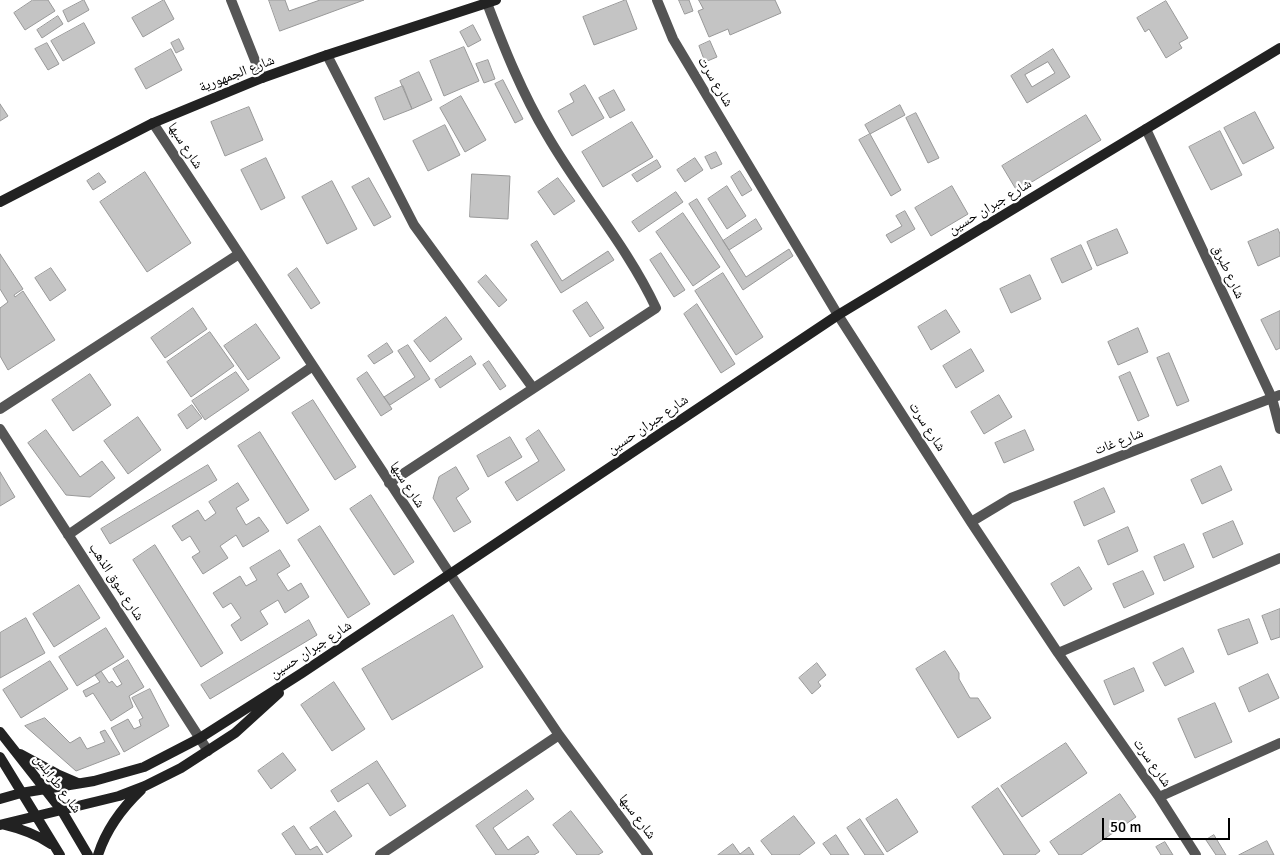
<!DOCTYPE html>
<html>
<head>
<meta charset="utf-8">
<style>
	body { margin:0 }
	#map { position:relative; width:1280px; height:855px; overflow:hidden; background:#fff; font-family:Signika,sans-serif }
	canvas { display:block }
	.scale { position:absolute; left:1102px; top:818px; width:128px; height:22px; box-sizing:border-box; border:2px solid #000; border-top:0; padding-left:6px; font-size:15px; line-height:18px; white-space:nowrap; color:#000; -webkit-text-stroke:4px #fff; paint-order:stroke }
</style>
</head>
<body>
<div id="map">
<canvas width="1280" height="855"></canvas>
<div class="scale">50 m</div>
</div>
<script>
const context = document.querySelector('canvas').getContext('2d');
context.lineJoin = 'round';
function fillPath(path, color) {
  context.fillStyle = color;
  context.fill(path, 'evenodd');
}
function stroke(path, color, width, dash) {
  context.strokeStyle = color;
  context.lineWidth = width;
  context.lineCap = dash ? 'butt' : 'round';
  context.setLineDash(dash || []);
  context.stroke(path);
}
function write(font, color, halo, rows, align = 'center') {
  context.font = font + ' Signika,"Noto Naskh Arabic",sans-serif';
  context.lineWidth = 4.5;
  context.setLineDash([]);
  context.textBaseline = 'middle';
  context.strokeStyle = halo;
  context.fillStyle = color;
  for (const [text, x, y, turn = 0] of rows) {
    context.save();
    context.translate(x, y);
    context.rotate((+turn || 0) * Math.PI / 180);
    context.textAlign = isNaN(turn) ? turn : align;
    if (halo) context.strokeText(text, 0, 0);
    context.fillText(text, 0, 0);
    context.restore();
  }
}
const building = new Path2D(`
	M33,0H48L55,11L25,30L14,13Z
	M84,0L89,10L68,22L63,11Z
	M164,0L174,19L143,37L132,18Z
	M269,0H285L289,11L320,0H364L280,31Z
	M626,0L637,29L594,45L583,17Z
	M679,0H689L693,11L685,14Z
	M699,0H775L781,13L730,35L728,29L709,37L698,11L703,9Z
	M1166,1L1188,38L1179,43L1182,48L1166,58L1149,29L1145,32L1137,18Z
	M58,16L63,24L42,38L37,30Z
	M84,23L95,43L63,61L51,41Z
	M473,25L481,40L468,47L460,32Z
	M179,39L184,49L176,53L171,43Z
	M710,41L717,57L705,62L699,46Z
	M47,43L59,64L48,70L35,49Z
	M464,47L479,81L444,96L430,61Z
	M171,49L182,70L146,89L135,69Z
	M1053,49L1070,77L1027,103L1011,76ZM1048,62L1055,73L1032,87L1025,75Z
	M488,60L495,79L484,83L476,64Z
	M419,72L432,100L412,109L400,81Z
	M503,80L523,119L515,123L495,84Z
	M585,85L604,118L572,136L558,111L574,102L570,94Z
	M403,86L412,109L384,120L375,98Z
	M614,90L625,110L610,118L599,98Z
	M461,96L486,140L465,152L440,108Z
	M0,104L8,116L0,121Z
	M900,105L905,115L870,134L865,125Z
	M249,107L263,140L225,156L211,122Z
	M1255,112L1274,148L1243,164L1224,128Z
	M916,113L939,158L928,163L906,118Z
	M1086,115L1101,140L1017,191L1002,166Z
	M632,122L653,157L603,187L582,152Z
	M445,125L460,155L428,171L413,141Z
	M1220,131L1242,175L1211,190L1189,147Z
	M870,134L901,190L891,196L859,140Z
	M716,152L722,164L711,169L705,157Z
	M266,158L285,198L261,210L241,170Z
	M695,158L703,170L685,182L677,170Z
	M657,160L661,167L637,182L632,175Z
	M740,171L752,190L742,196L731,177Z
	M145,172L191,243L147,272L100,202Z
	M99,173L106,182L93,190L87,181Z
	M472,174L510,176L508,219L470,217Z
	M369,178L391,217L374,226L352,187Z
	M558,178L575,201L554,215L538,192Z
	M332,181L357,229L327,244L302,197Z
	M727,186L746,216L727,229L708,199Z
	M952,186L968,214L931,236L915,208Z
	M676,192L683,202L639,232L632,222Z
	M697,199L746,277L789,249L793,256L743,290L689,204Z
	M905,211L915,229L891,243L886,235L902,226L896,216Z
	M683,213L720,267L693,286L656,232Z
	M756,219L762,229L729,250L723,241Z
	M1117,229L1128,253L1097,266L1087,242Z
	M1278,229L1280,234V256L1258,266L1248,242Z
	M537,241L562,281L608,251L614,260L561,293L531,245Z
	M1081,245L1092,269L1062,283L1051,259Z
	M661,253L685,290L674,297L650,260Z
	M0,254L23,289L14,295L15,297L23,291L55,340L8,370L0,356V308L8,302L0,289Z
	M51,268L66,290L50,301L35,278Z
	M297,268L320,303L311,309L288,275Z
	M723,273L763,337L736,355L695,291Z
	M486,275L507,300L499,307L478,282Z
	M1030,275L1041,299L1011,313L1000,289Z
	M587,302L604,328L590,337L573,311Z
	M697,304L735,364L721,373L684,314Z
	M193,308L207,329L165,358L151,338Z
	M946,310L960,332L931,350L918,327Z
	M1280,311V348L1276,350L1261,320Z
	M446,317L462,339L430,362L414,341Z
	M256,324L280,358L248,380L224,346Z
	M1138,328L1148,352L1118,365L1108,342Z
	M210,332L234,366L191,397L167,362Z
	M387,343L393,352L374,364L368,356Z
	M408,345L430,379L390,405L384,397L415,377L398,351Z
	M971,349L984,371L956,388L943,366Z
	M1169,353L1189,401L1177,406L1157,358Z
	M471,356L476,364L440,388L435,380Z
	M489,361L506,386L500,390L483,365Z
	M236,372L249,390L205,420L192,401Z
	M367,372L392,409L381,416L357,379Z
	M1130,372L1149,416L1138,421L1119,377Z
	M90,374L111,405L73,431L52,400Z
	M999,395L1012,417L984,434L971,412Z
	M313,400L356,467L335,480L292,413Z
	M192,405L202,418L187,429L178,415Z
	M138,417L161,450L128,474L104,441Z
	M46,430L80,477L102,461L115,478L90,497L66,495L28,443Z
	M539,430L565,470L517,501L505,482L539,461L526,439Z
	M1025,430L1034,450L1004,463L995,443Z
	M260,432L309,510L287,524L238,446Z
	M510,437L522,457L488,477L477,456Z
	M208,465L217,480L110,544L101,529Z
	M1221,466L1232,490L1202,504L1191,480Z
	M456,467L469,489L456,498L471,522L454,532L433,498L439,477Z
	M0,472L15,497L0,506Z
	M238,483L249,500L236,508L246,525L259,517L269,531L243,547L236,535L220,546L228,558L203,574L192,557L200,552L190,536L182,541L172,526L198,510L205,521L216,513L209,502Z
	M1104,488L1115,512L1084,526L1074,502Z
	M371,495L414,562L394,575L350,509Z
	M1233,521L1243,544L1213,558L1203,534Z
	M320,526L370,604L348,618L298,540Z
	M1128,527L1138,551L1108,565L1098,541Z
	M1184,544L1194,567L1164,581L1154,557Z
	M155,545L223,653L201,667L133,560Z
	M280,550L290,566L277,574L288,591L301,583L309,597L285,613L278,600L260,611L268,624L241,641L231,625L241,618L231,603L223,608L213,593L240,576L246,586L257,580L250,568Z
	M1079,567L1092,589L1064,606L1051,584Z
	M1143,571L1154,594L1124,608L1113,584Z
	M79,585L100,618L54,647L33,614Z
	M1280,609V637L1271,640L1262,616Z
	M453,615L483,667L392,720L362,669Z
	M26,618L45,653L0,678V633Z
	M1249,619L1258,643L1228,655L1218,630Z
	M309,620L317,635L210,699L201,685Z
	M106,628L124,657L77,686L59,657Z
	M1183,648L1194,672L1165,686L1153,663Z
	M945,651L959,673V679L970,698H978L991,718L958,738L916,669Z
	M128,660L144,687L129,696L133,707L111,721L93,693L86,697L83,691L100,682L95,675L101,671L109,683L112,681L117,687L122,684L113,669Z
	M50,661L68,689L21,718L3,690Z
	M817,663L826,675L818,682L821,686L812,694L799,678Z
	M1134,668L1144,691L1114,705L1104,681Z
	M1268,674L1279,698L1249,712L1239,688Z
	M334,682L365,729L332,751L301,705Z
	M150,689L169,726L124,752L111,728L128,719L134,729L141,726L139,720L143,718L132,698Z
	M1215,703L1232,742L1195,758L1178,719Z
	M45,718L70,743L80,737L87,749L105,742L100,732L105,730L120,754L76,771L25,726Z
	M1066,743L1087,773L1022,817L1001,786Z
	M283,753L296,770L271,789L258,771Z
	M377,761L406,806L390,816L368,783L338,802L331,791Z
	M998,788L1040,851L1035,855H1004L972,807Z
	M527,790L534,799L493,828L508,850L528,836L539,852L534,855H496L476,826Z
	M1120,794L1136,817L1081,855H1059L1050,842Z
	M897,799L918,832L887,852L866,819Z
	M335,811L352,836L327,853L310,828Z
	M571,811L603,852L598,855H577L553,825Z
	M794,816L815,843L799,855H772L761,841Z
	M860,819L884,855H865L847,828Z
	M294,826L310,850L317,846L323,855H296L282,834Z
	M836,835L849,855H831L823,844Z
	M1214,835L1226,855H1216L1206,840Z
	M1267,841L1274,855H1239Z
	M1165,842L1173,855H1161L1156,847Z
	M733,844L740,854L749,847L754,855H718Z`);
const minor = new Path2D(`
	M231,0L262,78
	M657,0L673,39L838,315L971,522L1058,653L1159,797L1196,855
	M327,55L414,225L533,388
	M153,123L450,574L559,735L648,855
	M1146,129L1272,398L1280,429
	M0,409L239,254
	M0,429L208,751
	M389,483L656,308C627,246 581,194 547,135C522,93 504,48 487,3
	M971,522L1011,498L1280,395
	M68,535L313,366
	M1058,653L1280,558
	M1159,797L1280,743
	M380,855L559,735`);
const secondary = new Path2D(`
	M0,202L153,123L262,78L327,55L496,0
	M0,732L62,811L88,855
	M20,754L57,774L78,783
	M0,757L60,855
	M0,799L21,793L94,781L144,767L200,738L302,673L838,315L1280,48
	M0,825L119,796L145,786L181,768L235,733L279,693
	M5,825C22,829 36,834 51,844
	M98,855C106,830 122,808 141,790`);
const streetNames = [
	["شارع الجمهورية",237,74,-21],
	["شارع سرت",715,82,59],
	["شارع سبها",185,146,57],
	["شارع جبران حسين",990,207,-31],
	["شارع طبرق",1228,272,65],
	["شارع جبران حسين",648,425,-34],
	["شارع سرت",927,427,57],
	["شارع غات",1119,442,-21],
	["شارع سبها",407,485,57],
	["شارع سوق الذهب",116,582,57],
	["شارع جبران حسين",311,650,-33],
	["شارع سرت",1152,763,55],
	["شارع طرابلس",57,784,53],
	["شارع سبها",637,817,53]
];
fillPath(building, '#c4c4c4');
stroke(building, '#999', 1);
stroke(minor, '#555', 10);
stroke(secondary, '#222', 10);
write('14px', '#000', '#fff', streetNames);
</script>
</body>
</html>
